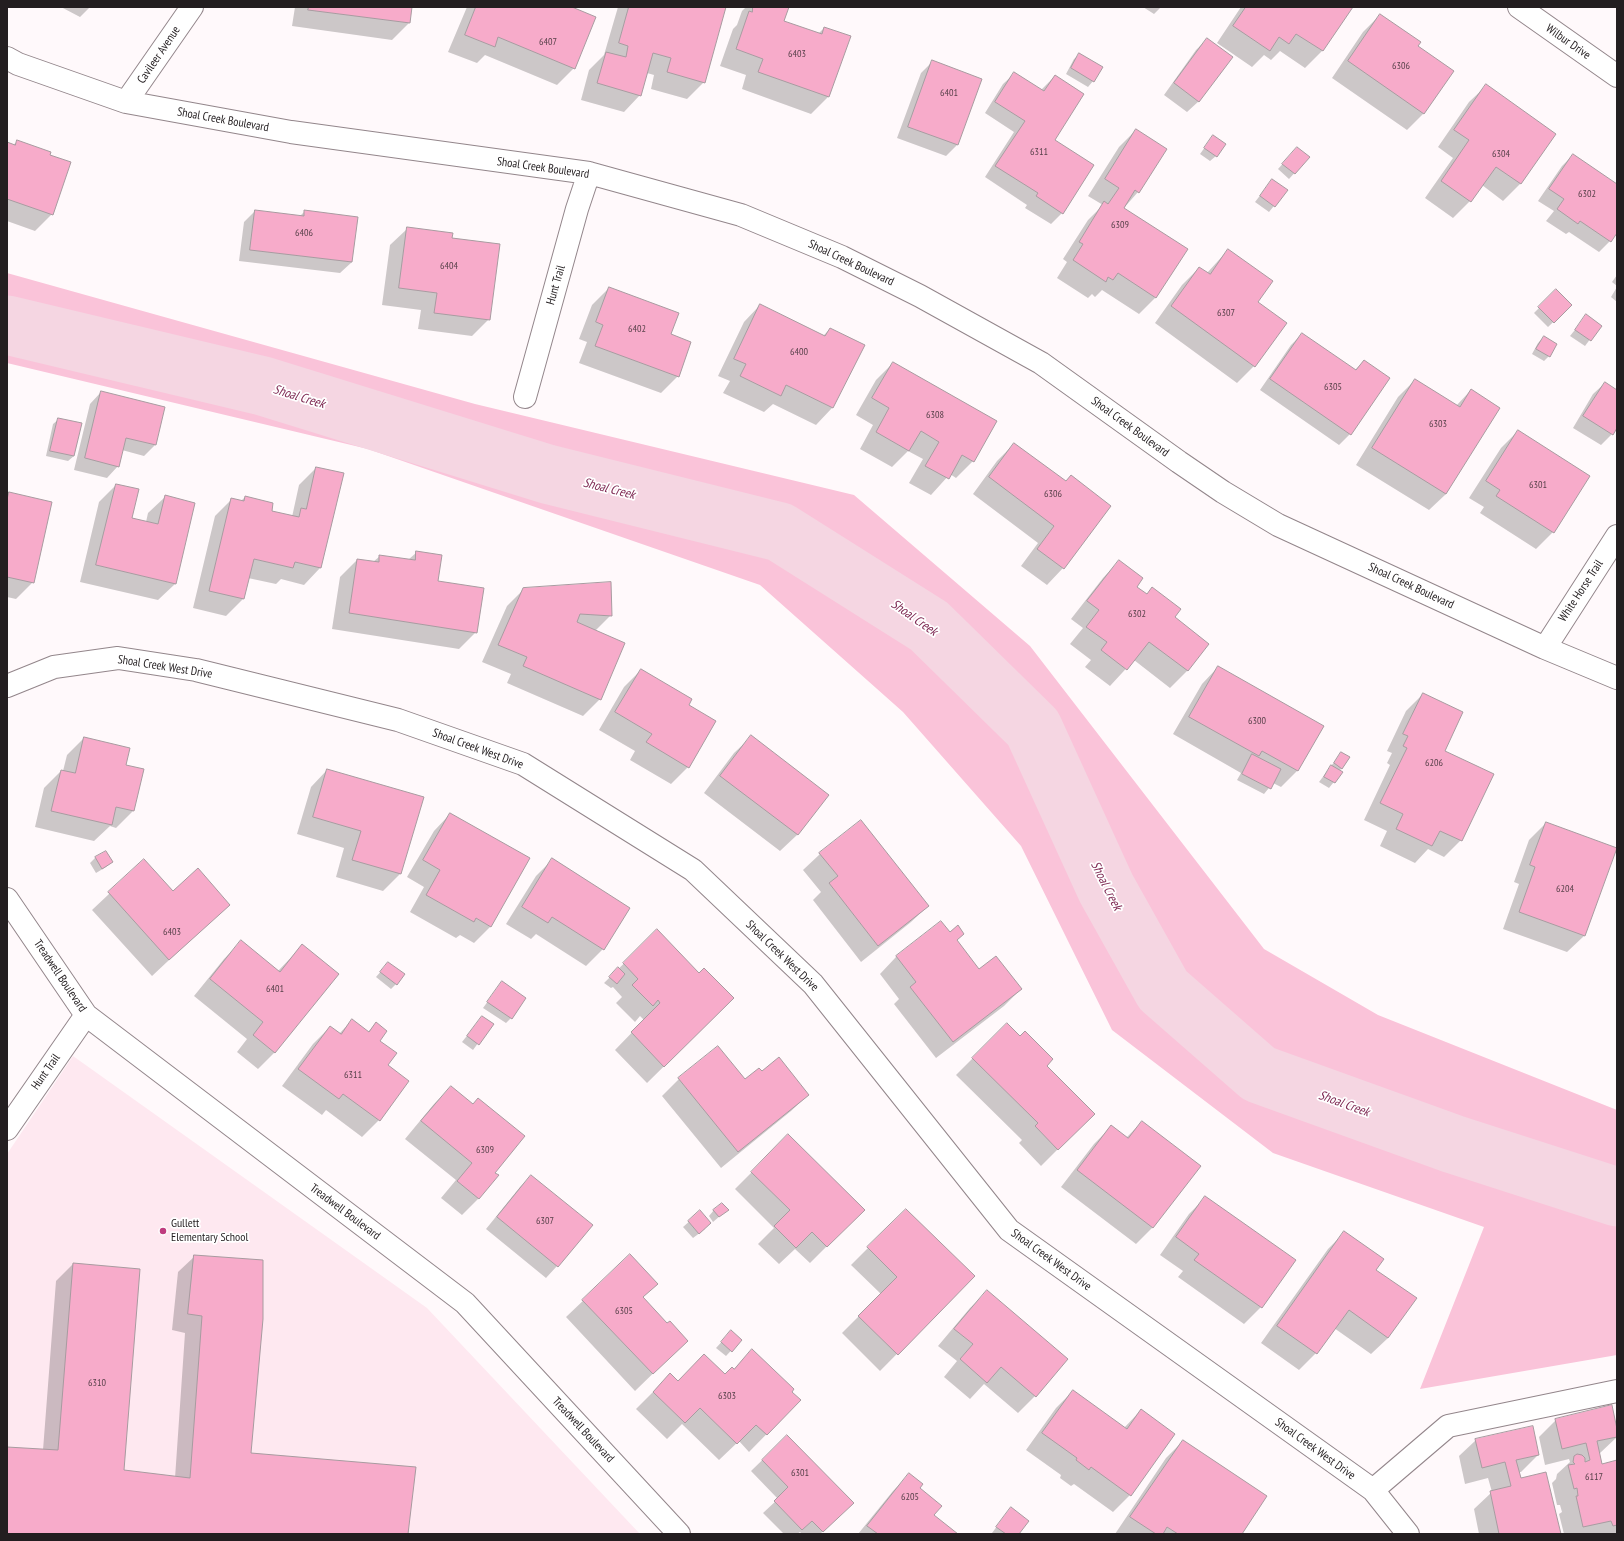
<!DOCTYPE html>
<html>
<head>
<meta charset="utf-8">
<style>
	body { margin:0 }
	#map { position:relative; width:1624px; height:1541px; overflow:hidden; background:#fff9fb; font-family:"PT Sans Narrow",sans-serif }
	canvas { display:block }
	.frame { position:absolute; inset:0; border:8px solid #231e20; pointer-events:none }
</style>
</head>
<body>
<div id="map">
<canvas width="1624" height="1541"></canvas>
<div class="frame"></div>
</div>
<script>
const context = document.querySelector('canvas').getContext('2d');
context.lineJoin = 'round';
function fillPath(path, color) {
  context.fillStyle = color;
  context.fill(path, 'evenodd');
}
function stroke(path, color, width, dash) {
  context.strokeStyle = color;
  context.lineWidth = width;
  context.lineCap = dash ? 'butt' : 'round';
  context.setLineDash(dash || []);
  context.stroke(path);
}
function write(font, color, halo, rows, align = 'center') {
  context.font = font + ' "PT Sans Narrow",sans-serif';
  context.lineWidth = 3.5;
  context.setLineDash([]);
  context.textBaseline = 'middle';
  context.strokeStyle = halo;
  context.fillStyle = color;
  for (const [text, x, y, turn = 0] of rows) {
    context.save();
    context.translate(x, y);
    context.rotate((+turn || 0) * Math.PI / 180);
    context.textAlign = isNaN(turn) ? turn : align;
    if (halo) context.strokeText(text, 0, 0);
    context.fillText(text, 0, 0);
    context.restore();
  }
}
const built = new Path2D(`
	M73,1056L427,1308L640,1534H7V1154Z`);
const green = new Path2D(`
	M7,273L475,404L854,495L1030,646L1264,949L1378,1015L1617,1110V1355L1420,1389L1484,1227L1273,1153L1112,1030L1021,846L903,712L760,585L368,449L7,363Z`);
const shadow = new Path2D(`
	M61,7H90L80,17Z
	M295,7H411L409,23L392,40L292,26Z
	M467,7H569L574,68L557,85L485,55L477,63L448,52Z
	M618,7H724L704,82L687,99L651,89L654,75L647,73L640,95L624,112L581,100L589,70L604,55Z
	M746,7H788L783,22L818,34L824,28L850,37L828,97L811,114L742,89L746,75L720,66L733,29L737,25L742,11Z
	M1143,7H1161L1154,14Z
	M1241,7H1351L1322,51L1305,68L1280,51L1271,60L1264,55L1252,67L1217,43Z
	M1380,15L1416,46L1424,113L1407,130L1332,78L1363,32Z
	M1207,39L1199,101L1187,112L1164,95L1196,50Z
	M1080,54L1093,81L1088,87L1066,74L1074,59Z
	M933,61L957,145L946,156L897,138L921,73Z
	M1015,73L1041,90L1055,76L1054,140L1062,213L1051,224L1025,208L1027,205L985,177L1014,132L985,113L1003,84Z
	M1486,86L1555,134L1520,184L1503,201L1482,185L1470,201L1453,218L1425,198L1453,158L1438,147L1469,102Z
	M1136,130L1138,192L1123,209L1155,298L1139,314L1102,290L1095,297L1092,294L1088,298L1057,278L1067,262L1063,259L1088,220L1103,205L1088,196L1119,147Z
	M1213,136L1216,156L1210,161L1200,154Z
	M18,141L52,214L35,231L7,221V143L13,145Z
	M1297,148L1308,158L1289,179L1278,169Z
	M1573,155L1617,185V231L1610,241L1599,252L1569,232L1566,234L1546,221L1554,211L1538,201L1562,166Z
	M1272,180L1286,191L1269,212L1255,202Z
	M255,211L299,217L305,211L352,262L340,273L239,261L244,222Z
	M407,229L451,239L489,319L472,336L418,329L421,310L382,305L390,245Z
	M1228,250L1257,302L1285,323L1254,366L1237,383L1155,323L1182,285L1199,268L1207,273Z
	M1617,275V286L1612,282Z
	M1617,287V302L1611,297Z
	M609,288L670,335L678,376L661,393L579,363L587,342L579,339L592,305Z
	M1556,291L1571,305L1548,327L1534,313Z
	M760,305L823,336L830,329L863,345L832,408L816,425L773,404L764,412L723,393L730,381L718,376L744,322Z
	M1586,316L1600,326L1585,346L1570,336Z
	M1302,334L1355,370L1364,361L1350,434L1339,445L1260,390L1291,345Z
	M1544,337L1549,356L1544,361L1532,354L1538,343Z
	M893,363L973,461L956,478L950,474L931,495L909,483L923,459L908,451L892,467L860,449L873,425L856,415L876,380Z
	M1415,380L1456,406L1471,390L1446,494L1429,510L1356,465L1398,397Z
	M1605,383L1617,391V426L1612,434L1601,445L1573,428L1593,394Z
	M101,392L155,445L144,456L122,450L118,466L107,478L74,470L90,404Z
	M59,419L81,424L74,456L68,461L46,456L53,424Z
	M1518,431L1553,532L1536,549L1480,513L1484,507L1469,498L1501,448Z
	M1014,444L1065,482L1063,568L1047,585L1021,566L1038,543L973,494L997,461Z
	M316,468L343,474L320,568L304,585L281,579L276,584L248,578L243,599L226,616L193,608L215,516L232,499L241,501L245,497L270,512L292,517L299,485Z
	M116,485L131,518L146,522L148,513L165,497L175,584L158,600L80,582L99,502Z
	M9,493L33,582L16,599L7,597V495Z
	M417,552L437,582L476,632L459,649L332,629L340,577L357,560L373,562L380,556L408,560Z
	M1119,561L1135,587L1146,595L1152,589L1173,617L1208,644L1187,671L1170,688L1134,660L1110,686L1085,667L1091,660L1070,644L1083,628L1071,619L1103,578Z
	M524,589L611,615L595,631L600,699L583,716L507,683L511,674L482,662L507,606Z
	M1218,667L1298,770L1281,787L1273,783L1264,794L1237,780L1241,773L1173,734L1202,684Z
	M641,670L688,705V767L671,784L630,760L635,751L599,730L624,687Z
	M1423,694L1444,751L1461,840L1444,857L1428,849L1415,863L1380,846L1387,831L1364,820L1390,765L1387,763L1392,753L1387,751L1406,711Z
	M751,737L827,796L797,835L780,851L704,793L734,753Z
	M84,738L125,766L133,811L116,828L110,826L94,841L35,827L44,788L61,771H63L67,755Z
	M1341,753L1342,768L1339,771L1341,773L1329,788L1319,782Z
	M327,770L423,798L400,874L383,891L336,877L344,848L297,834L311,787Z
	M450,814L491,926L474,943L460,935L456,938L410,912L424,887L407,877L434,831Z
	M1546,823L1584,936L1567,952L1503,929L1519,884L1514,882L1529,840Z
	M106,852L112,862L106,867L96,873L90,863L95,858Z
	M820,854L928,906L911,922L861,962L813,900L821,892L803,870Z
	M553,859L629,908L603,949L586,966L536,934L531,939L506,924L536,876Z
	M144,861L173,892L229,904L152,976L92,910Z
	M941,922L979,970L1021,989L1004,1006L936,1058L894,1004L899,999L880,974L896,957Z
	M657,931L699,974L716,1015L647,1083L615,1050L644,1020L640,1016L635,1022L616,1003L622,997L613,987L611,988L604,983Z
	M241,942L278,971L302,946L275,1052L258,1069L237,1052L247,1039L194,996L224,959Z
	M388,963L396,984L391,989L376,977Z
	M502,982L511,1018L506,1023L483,1008Z
	M482,1017L492,1024L473,1050L462,1042Z
	M352,1020L368,1032L376,1023L378,1041L387,1065L408,1081L379,1120L362,1137L326,1110L322,1115L282,1086L313,1044L330,1027L339,1034Z
	M1007,1024L1046,1066L1093,1114L1041,1166L1019,1143L1022,1140L956,1075Z
	M762,1073L808,1095L791,1111L721,1168L662,1096L679,1079L744,1080Z
	M451,1087L494,1173L479,1198L462,1215L441,1198L456,1180L405,1139L434,1104Z
	M1142,1122L1200,1166L1152,1228L1136,1244L1061,1187L1094,1144L1111,1127L1126,1138Z
	M788,1136L863,1210L810,1263L795,1249L779,1264L758,1244L774,1228L735,1189Z
	M531,1176L557,1266L546,1278L486,1229L520,1187Z
	M1206,1197L1261,1307L1244,1324L1178,1277L1183,1271L1160,1255L1189,1214Z
	M714,1210H727L713,1222L709,1216Z
	M906,1210L974,1276L880,1371L842,1333L881,1294L851,1265Z
	M700,1212L705,1229L693,1238L683,1227Z
	M1344,1233L1375,1270L1388,1338L1371,1354L1334,1328L1316,1353L1299,1370L1261,1343L1328,1249Z
	M195,1256L250,1454L407,1534H7V1448L43,1450L56,1281L73,1264L122,1471L175,1478L185,1333L172,1330L178,1272Z
	M630,1256L656,1284L642,1298L670,1357L635,1391L566,1317Z
	M987,1292L1035,1396L1018,1413L984,1384L970,1399L944,1377L957,1361L938,1346L970,1308Z
	M726,1337L741,1340L726,1356L716,1348Z
	M670,1375L678,1383L725,1376L791,1392L800,1400L749,1452L739,1441L719,1460L682,1424L667,1439L636,1409Z
	M1073,1391L1124,1428L1141,1410L1130,1495L1113,1512L1074,1484L1071,1486L1060,1478L1061,1475L1026,1450L1056,1408Z
	M1556,1420L1617,1434V1437L1599,1454L1601,1465L1617,1461V1534H1564L1559,1514L1562,1512L1560,1505H1557L1552,1483L1556,1479L1557,1474L1570,1462L1569,1459L1545,1465L1539,1437Z
	M787,1436L841,1514L820,1534H802L800,1532L797,1534H784L763,1513L778,1499L751,1471Z
	M1476,1440L1538,1455L1521,1472H1518L1520,1479L1559,1534H1479L1474,1509L1492,1492L1488,1478L1465,1484L1459,1456Z
	M1183,1441L1241,1534H1115L1166,1458Z
	M909,1475L933,1515L957,1534H858L893,1491Z
	M1011,1509L1018,1534L992,1533L1006,1514Z`);
const river = new Path2D(`
	M7,325L263,386L547,474L780,532L929,626L1033,728L1106,888L1163,990L1259,1074L1453,1144L1617,1197`);
const building = new Path2D(`
	M309,7H412L410,23L308,10Z
	M476,7H572L596,17L575,69L498,37L495,47L465,35Z
	M629,7H726L705,83L667,72L671,58L653,53L641,96L597,83L606,52L626,57L628,46L619,43Z
	M753,7H789L784,21L822,34L824,27L851,36L829,97L758,72L763,59L736,49L749,11L752,12Z
	M1246,7H1353L1323,51L1296,34L1289,44L1279,37L1270,51L1233,26Z
	M1380,14L1421,42L1418,46L1454,71L1424,114L1348,61Z
	M1207,38L1233,57L1199,102L1174,83Z
	M1079,53L1103,67L1094,82L1071,68Z
	M932,60L982,79L958,145L908,127Z
	M1014,72L1044,91L1055,75L1084,94L1055,140L1094,165L1063,214L1036,196L1038,193L995,166L1025,121L995,102Z
	M1486,84L1556,134L1521,184L1496,167L1471,202L1441,181L1469,140L1454,130Z
	M1136,129L1167,149L1139,193L1135,190L1124,208L1188,249L1156,298L1118,273L1113,280L1108,277L1106,282L1073,260L1083,244L1079,242L1104,201L1108,204L1119,188L1105,179Z
	M1213,135L1226,144L1217,157L1204,148Z
	M17,140L51,152L50,155L71,162L53,215L7,199V142L15,145Z
	M1297,147L1310,157L1295,174L1282,164Z
	M1573,154L1617,184V233L1611,242L1580,221L1578,224L1557,209L1564,199L1549,189Z
	M1272,179L1288,190L1275,207L1260,196Z
	M255,210L304,216V210L358,217L352,262L250,250Z
	M407,227L453,233L452,238L500,244L490,320L434,313L437,293L399,288Z
	M1228,249L1273,281L1258,302L1287,323L1255,367L1171,306L1199,267L1210,274Z
	M609,287L679,313L671,334L691,342L679,377L595,346L603,325L596,322Z
	M1556,289L1572,305L1554,323L1538,307Z
	M760,304L825,336L830,328L865,345L833,408L786,385L781,396L740,376L746,364L734,359Z
	M1586,314L1602,326L1591,341L1575,330Z
	M1302,333L1356,370L1364,360L1390,378L1351,435L1270,379Z
	M1544,336L1557,344L1550,357L1536,349Z
	M893,362L997,421L974,462L962,455L949,479L925,466L939,442L921,431L909,451L876,432L889,408L872,398Z
	M1415,379L1460,407L1471,389L1500,408L1446,494L1372,448Z
	M1605,382L1617,390V428L1613,435L1583,416Z
	M101,391L165,407L156,445L126,438L119,467L85,458Z
	M58,418L82,423L74,456L50,451Z
	M1518,430L1590,476L1554,533L1496,496L1500,490L1486,481Z
	M1014,443L1066,481L1071,475L1111,506L1064,569L1037,549L1054,526L989,477Z
	M316,467L344,473L321,568L295,562L293,568L254,559L244,599L209,591L231,498L244,501L245,496L273,503L272,511L299,517L301,508L306,509Z
	M116,484L139,489L132,518L158,524L165,495L195,503L176,584L96,565Z
	M9,492L52,502L34,583L7,577V500Z
	M416,551L442,555L438,581L484,588L477,633L349,613L357,559L379,562V555L415,560Z
	M1119,560L1143,578L1137,587L1147,594L1152,587L1181,609L1175,617L1209,644L1188,671L1149,642L1127,670L1101,650L1107,642L1086,627L1099,610L1087,601Z
	M611,582L612,616L580,614L577,622L625,643L601,700L523,666L527,657L498,645L523,588Z
	M1218,666L1324,726L1298,771L1262,751L1259,756L1189,717Z
	M641,669L692,699L689,705L716,721L689,768L646,742L652,734L615,712Z
	M1423,693L1463,712L1445,751L1494,774L1462,841L1440,831L1432,846L1396,829L1403,814L1380,803L1407,748L1403,746L1408,736L1403,734Z
	M751,735L829,795L798,835L720,776Z
	M84,737L130,748L126,765L144,769L134,811L116,807L112,825L51,811L61,770L75,773Z
	M1341,752L1350,757L1342,769L1334,763Z
	M1252,754L1281,769L1271,789L1242,774Z
	M1331,765L1343,772L1335,783L1324,777Z
	M327,769L424,797L401,874L352,860L361,831L313,817Z
	M450,813L530,858L491,927L476,918L474,922L426,895L440,870L423,860Z
	M861,820L929,906L878,946L829,883L838,876L819,853Z
	M1546,822L1617,848L1585,936L1519,912L1535,867L1530,865Z
	M106,851L113,862L102,869L95,857Z
	M552,858L630,908L604,950L552,917L548,923L522,907Z
	M144,859L173,891L198,868L230,905L169,960L108,892Z
	M941,921L950,932L958,925L964,934L957,940L979,969L996,956L1022,989L953,1042L910,987L916,982L896,956Z
	M657,929L699,973L704,968L734,998L664,1067L631,1032L660,1003L658,1000L653,1006L632,985L638,979L623,963Z
	M241,940L280,972L302,944L339,974L275,1053L253,1035L263,1022L210,979Z
	M388,962L405,974L397,985L380,972Z
	M618,967L625,974L617,984L609,977Z
	M502,981L526,998L512,1019L487,1002Z
	M482,1016L494,1024L479,1045L467,1036Z
	M352,1019L369,1032L376,1022L387,1031L380,1041L397,1053L388,1065L409,1081L380,1121L343,1094L339,1099L298,1069L330,1026L341,1034Z
	M1007,1023L1020,1036L1025,1031L1053,1059L1047,1066L1095,1114L1058,1150L1035,1126L1038,1123L972,1058Z
	M718,1046L745,1079L759,1068L762,1071L779,1057L809,1095L738,1152L678,1078Z
	M451,1086L473,1104L478,1098L525,1136L495,1173L499,1175L479,1199L457,1181L472,1163L421,1121Z
	M1142,1121L1201,1166L1153,1228L1077,1170L1111,1125L1128,1138Z
	M788,1134L865,1210L827,1247L812,1232L796,1248L774,1226L790,1210L751,1172Z
	M531,1175L593,1225L558,1267L497,1217Z
	M1205,1196L1296,1260L1262,1308L1194,1260L1199,1254L1176,1237Z
	M722,1203L729,1210L719,1217L713,1210Z
	M906,1209L975,1276L898,1355L858,1316L897,1277L867,1247Z
	M700,1210L711,1223L699,1234L688,1221Z
	M1344,1231L1384,1259L1376,1270L1417,1298L1388,1338L1349,1310L1317,1354L1277,1326Z
	M630,1254L658,1284L643,1297L667,1323L670,1321L688,1341L653,1374L582,1300Z
	M194,1255L263,1260V1319L251,1453L416,1467L408,1534H7V1447L58,1450L73,1263L140,1269L124,1470L190,1478L202,1316L188,1314Z
	M987,1290L1068,1359L1036,1397L1001,1367L987,1383L960,1359L973,1344L954,1329Z
	M731,1330L742,1340L732,1352L721,1342Z
	M752,1349L794,1389L792,1392L801,1400L767,1435L756,1425L737,1444L700,1408L685,1423L653,1392L670,1373L678,1381L704,1354L725,1374L732,1367L734,1369Z
	M1073,1390L1127,1429L1141,1409L1175,1434L1131,1496L1091,1467L1089,1470L1076,1460L1077,1458L1042,1433Z
	M1612,1405L1617,1429V1437L1597,1441L1602,1464L1617,1460V1525L1613,1526L1611,1521L1583,1527L1576,1496H1578L1577,1488L1574,1489L1568,1465L1575,1464L1573,1462L1574,1456L1577,1454L1582,1455L1585,1458V1462L1590,1460L1586,1443L1562,1449L1555,1419Z
	M1533,1426L1539,1455L1516,1460L1521,1478L1546,1472L1561,1534H1499L1490,1491L1511,1486L1505,1462L1482,1468L1475,1439Z
	M787,1435L854,1503L823,1532L812,1521L802,1530L774,1501L788,1487L762,1460Z
	M1183,1440L1267,1496L1242,1534H1178L1167,1527L1163,1534H1156L1130,1517Z
	M909,1473L923,1484L920,1488L942,1506L934,1515L958,1534H878L867,1526Z
	M1011,1507L1029,1521L1019,1534H1006L996,1527Z`);
const minor = new Path2D(`
	M1519,7L1617,76
	M7,58L18,64L126,102L291,132L589,173L741,215L842,257L920,296L1041,363L1179,462L1223,492L1278,525L1545,648L1617,678
	M126,102L192,7
	M525,397L577,209L589,173
	M1545,648L1617,536
	M7,686L54,667L118,658L196,670L398,720L523,764L693,870L813,984L1009,1230L1373,1490L1408,1534
	M7,899L86,1015L465,1303L679,1534
	M7,1129L86,1015
	M1373,1490L1448,1426L1617,1391`);
const markers = [
	[163,1231,4,"#bf3b7e"]
];
const numberNames = [
	["6407",548,42],
	["6403",797,54],
	["6306",1401,66],
	["6401",949,93],
	["6311",1039,152],
	["6304",1501,154],
	["6302",1587,194],
	["6309",1120,225],
	["6406",304,233],
	["6404",449,266],
	["6307",1226,313],
	["6402",637,329],
	["6400",799,352],
	["6305",1333,387],
	["6308",935,415],
	["6303",1438,424],
	["6301",1538,485],
	["6306",1053,494],
	["6302",1137,614],
	["6300",1257,721],
	["6206",1434,763],
	["6204",1565,889],
	["6403",172,932],
	["6401",275,989],
	["6311",353,1075],
	["6309",485,1150],
	["6307",545,1221],
	["6305",624,1311],
	["6310",97,1383],
	["6303",727,1396],
	["6301",800,1473],
	["6117",1594,1477],
	["6205",910,1497]
];
const streetNames = [
	["Wilbur Drive",1568,42,35],
	["Cavileer Avenue",159,55,-56],
	["Shoal Creek Boulevard",223,120,10],
	["Shoal Creek Boulevard",543,168,8],
	["Shoal Creek Boulevard",851,263,25],
	["Hunt Trail",556,285,-74],
	["Shoal Creek Boulevard",1130,427,36],
	["Shoal Creek Boulevard",1411,586,25],
	["White Horse Trail",1581,591,-57],
	["Shoal Creek West Drive",165,667,9],
	["Shoal Creek West Drive",478,749,20],
	["Shoal Creek West Drive",782,956,44],
	["Treadwell Boulevard",60,976,56],
	["Hunt Trail",46,1072,-55],
	["Treadwell Boulevard",345,1212,37],
	["Shoal Creek West Drive",1051,1260,36],
	["Treadwell Boulevard",583,1430,47],
	["Shoal Creek West Drive",1315,1449,36]
];
const poiNames = [
	["Gullett",171,1224],
	["Elementary School",171,1238]
];
const waterNames = [
	["Shoal Creek",299,397,17],
	["Shoal Creek",609,489,14],
	["Shoal Creek",914,618,35],
	["Shoal Creek",1106,886,63],
	["Shoal Creek",1344,1104,20]
];
fillPath(built, '#fee8f0');
fillPath(green, '#fac3d9');
fillPath(shadow, '#0003');
stroke(river, '#f5d6e2', 59);
fillPath(building, '#f7abca');
stroke(building, '#a89ba0', 1);
stroke(minor, '#93868b', 24);
stroke(minor, '#fff', 22);
for (const [x, y, r, color] of markers) {
  const dot = new Path2D();
  dot.arc(x, y, r, 0, 2 * Math.PI);
  context.fillStyle = color;
  context.fill(dot);
  stroke(dot, '#fff', 1.5);
}
write('10px', '#58414a', null, numberNames);
write('12px', '#231e20', '#fff', streetNames);
write('12px', '#231e20', '#fff', poiNames, 'left');
write('italic 13px', '#7f2a54', '#fff', waterNames);
</script>
</body>
</html>
